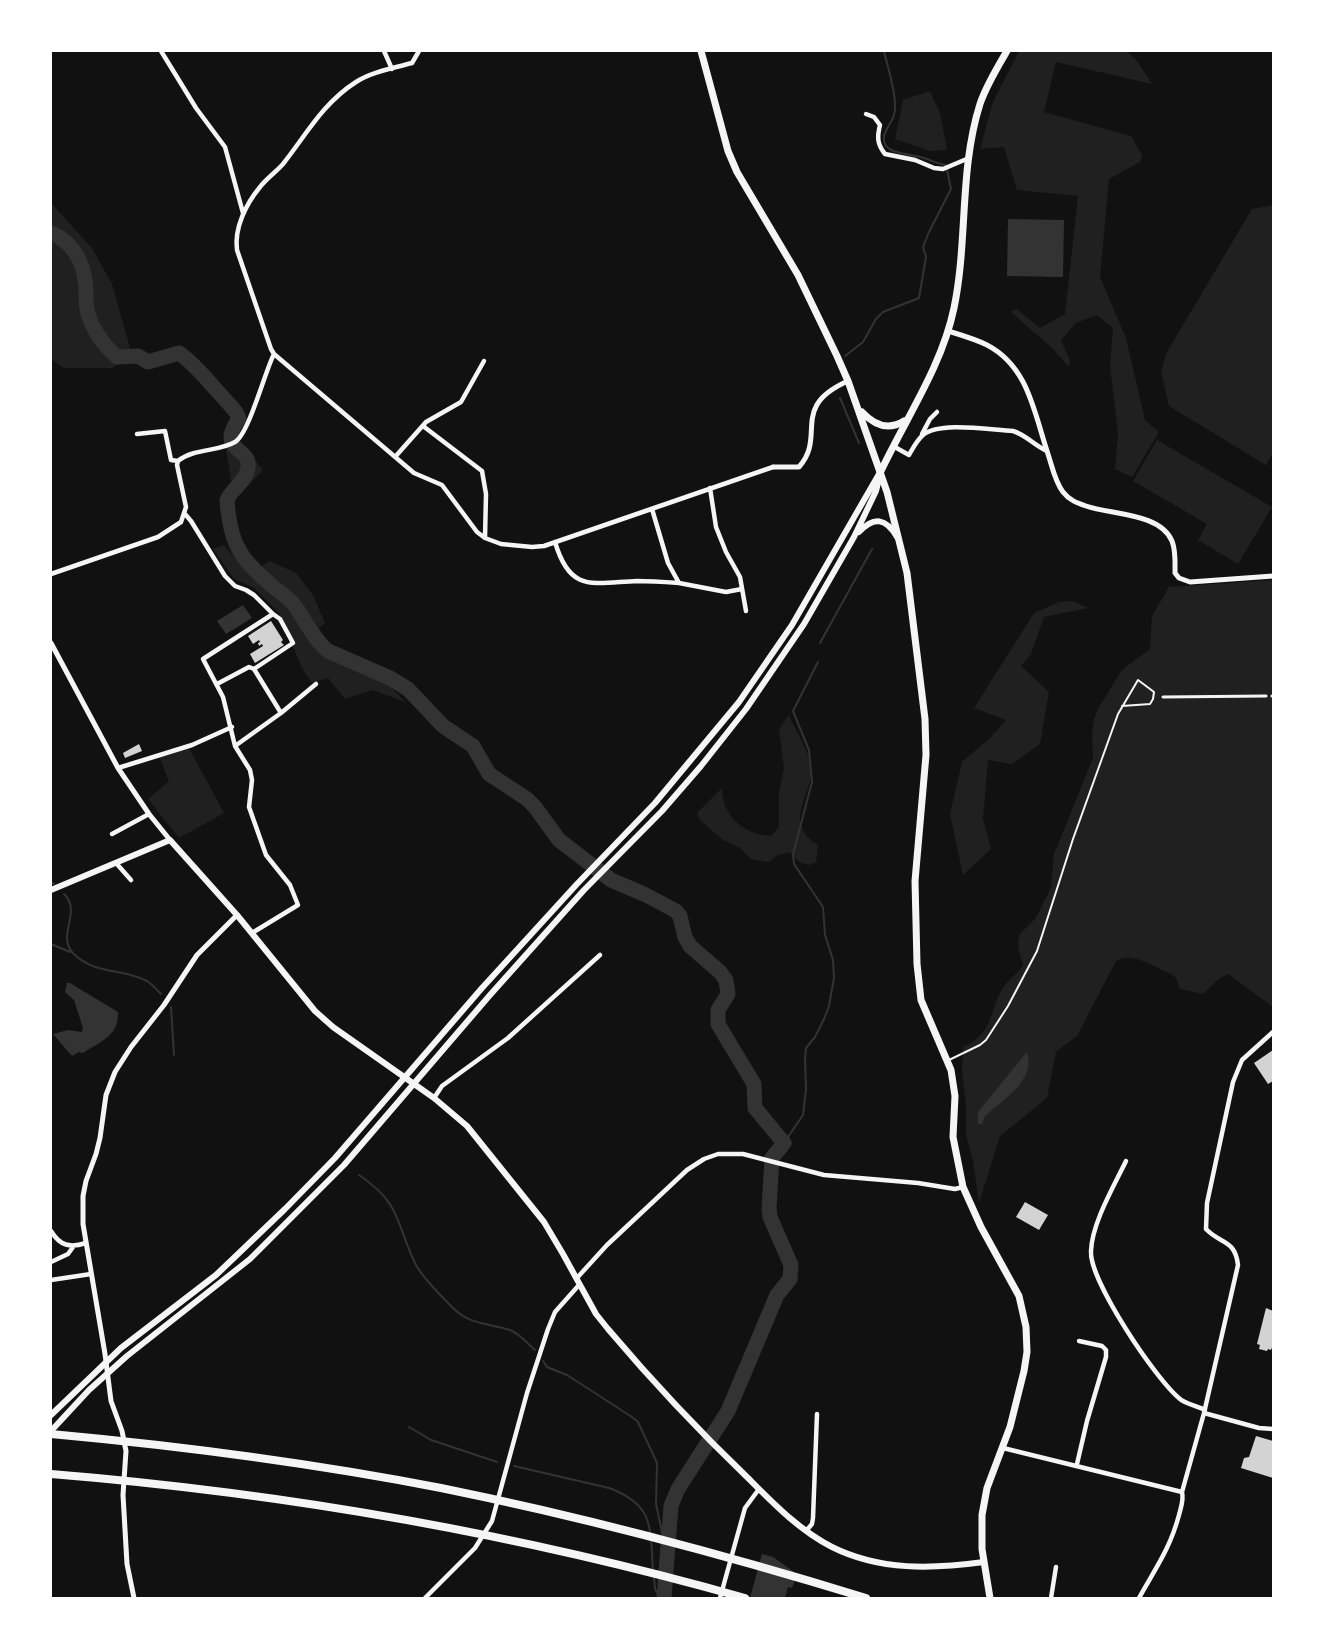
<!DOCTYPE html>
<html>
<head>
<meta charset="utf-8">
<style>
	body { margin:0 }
	#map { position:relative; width:1324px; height:1649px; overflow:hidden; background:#111; font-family:"Zilla Slab",serif }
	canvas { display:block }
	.frame { position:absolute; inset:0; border:52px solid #fff; pointer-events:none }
</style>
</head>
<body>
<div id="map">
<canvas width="1324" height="1649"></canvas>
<div class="frame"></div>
</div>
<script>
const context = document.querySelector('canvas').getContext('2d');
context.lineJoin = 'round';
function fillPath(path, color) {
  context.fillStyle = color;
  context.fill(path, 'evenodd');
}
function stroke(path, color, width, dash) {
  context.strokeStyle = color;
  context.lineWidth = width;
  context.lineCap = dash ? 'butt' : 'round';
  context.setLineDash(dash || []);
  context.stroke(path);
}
const green = new Path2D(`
	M1019,51H1126L1137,61L1152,84L1056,62L1044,112L1131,136L1142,155L1140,162L1109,179L1100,277L1126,338L1145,420L1159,432L1132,477L1115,469L1118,433L1110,366L1113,328L1097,315L1076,323L1061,340L1070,361L1069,367L1053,349L1011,312L1017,309L1040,328L1065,314L1078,196L1017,190L1004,147L980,149L993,102Z
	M930,91L940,113L947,150L930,151L895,139L903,100Z
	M51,203L92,248L112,284L132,355L112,368H64L51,359Z
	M1273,205V453L1266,465L1169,406L1161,371L1167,352L1252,209Z
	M1157,440L1272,507L1238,564L1198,540L1207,524L1133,481Z
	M243,445L263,470L241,493L231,481L226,450Z
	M224,545L249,574L270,561L296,573L313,595L325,623L311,636L323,655L389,685L405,702L373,690L345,699L328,678L312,683L302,668L279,613L253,587L234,579L213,549Z
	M1273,580V1007L1228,974L1220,978L1203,994L1180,989L1176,978L1171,974C1154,967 1132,951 1116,961L1077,1036L1056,1052L1047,1098L1000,1136L979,1203L973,1161L966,1135V1104L962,1073L963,1047C996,1031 987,1013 1004,986C1010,978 1019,973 1023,965L1018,948L1019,935L1036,918L1051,887L1054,854L1093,758L1092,735L1094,719L1099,707L1122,670L1150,649L1152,616L1169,587Z
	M1072,601L1088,608L1044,617L1031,654L1021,666L1049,692L1040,744L1012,764L988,760L983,819L991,849L963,875L950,814L962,762L990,738L1006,720L974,708L1034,613L1059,602Z
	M789,715C793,725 810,756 811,763C815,795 780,821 818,845L816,862L810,865L801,863L789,852L778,855L769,862L751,859L740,848L723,840L700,820L697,813L722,788C722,816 744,835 771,836L779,827V792L784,768L779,729Z
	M189,748L224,813L179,838L148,799L169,781L159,757Z`);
const water = new Path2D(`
	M1008,219L1064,220L1063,277L1007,276Z
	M243,605L252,618L226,634L217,621Z
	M67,983H70L118,1012C119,1036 101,1041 83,1053L79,1052L72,1056L53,1034L68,1030L82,1032L83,1028L74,1000L65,992Z
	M1027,1052C1036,1080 1004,1099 985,1116L982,1124H978V1112Z
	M762,1554L773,1557L797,1574L792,1588L788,1587L785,1598H750Z`);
const stream = new Path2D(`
	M845,356L863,342L876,319L883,312L919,298L926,257L923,247L929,232L951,189L946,165C936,164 930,159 920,157C909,153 881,155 884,136C887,125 896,119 895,106C895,88 888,69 884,51
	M840,398L859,443
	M820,643L872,549
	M51,882L54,884
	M64,894C83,912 55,936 74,954C95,975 123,968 147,981C152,984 157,990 161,994
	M51,944L70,952
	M171,1007L174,1055
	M784,1143L803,1115L806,1089L805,1059L806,1048L815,1037L824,1019L829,1006L834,978L833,960L825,935L823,907L794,864L793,854L812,782L809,750L793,711L818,662
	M359,1175C403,1205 395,1223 416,1265C423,1278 441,1296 452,1307C469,1325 488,1323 510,1330C519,1333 528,1344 535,1350
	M543,1361L547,1367L567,1375L632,1417L638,1422L657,1463L656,1504L663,1537
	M409,1427L431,1440L497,1462
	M514,1466L609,1488C655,1505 650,1528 653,1571
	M665,1542L667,1550
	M654,1577L655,1589L660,1598`);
const river = new Path2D(`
	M51,233C71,241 83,260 85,281C87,290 85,300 87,309C90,326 103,345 117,357L138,356L148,362L179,353C196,365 207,380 221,395C228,404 235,408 239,418C236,423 231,431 231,436C230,451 251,452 248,468C246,482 232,488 227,500C230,542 239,558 270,584C278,591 288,597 295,606C306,621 313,639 328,651L390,678L408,689L443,726L473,746L489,774L527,799L535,807L559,840L611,880L646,895L676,911L680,916L685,937L690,946L720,972L726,980L728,994L718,1010V1024L754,1084L755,1108L784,1143L772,1158L769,1209L770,1217L791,1265L790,1279L777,1295L728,1411L678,1489L671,1506L664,1598`);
const building = new Path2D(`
	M271,621L283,640L281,642L284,645L255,663L250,654L263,646L262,644L259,646L258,643L260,642L259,640L253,644L248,636Z
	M139,744L142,751L125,758L123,753Z
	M1273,1050V1081L1268,1084L1254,1063Z
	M1025,1202L1048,1215L1039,1230L1016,1217Z
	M1266,1308L1273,1311V1345L1271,1350L1268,1349L1267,1351L1259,1349L1260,1345L1257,1344Z
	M1256,1436L1273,1441V1478L1241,1468L1244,1458L1249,1457Z`);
const service = new Path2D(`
	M949,1060L980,1045L986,1040L1008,1006L1037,951L1073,839L1118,714L1138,680L1154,692L1153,699L1150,704L1122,706`);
const pedestrian = new Path2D(`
	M1272,696H1273
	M1163,697L1266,696`);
const minor = new Path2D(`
	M161,51L196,108L225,147L243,213
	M384,51L392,69
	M866,114L874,117L880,125C877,137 877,144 885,154L915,160L934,168L943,169L969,158
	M274,354L414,473L442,485L477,532L485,538L501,544L532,547L544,546L773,467
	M423,426L482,471L486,494L485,538
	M137,434L165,431L171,460L178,461
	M922,434L930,419L937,412
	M893,446L909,455C913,448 917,440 923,435C940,421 990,430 1013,431C1026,435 1034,445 1047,451
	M395,457L426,422L461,402L484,361
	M710,488L716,527L726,552L740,577L746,611
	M652,509L668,563L679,583L726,592L742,589
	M185,514L191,521L225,576L235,586L246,590L254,595L273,614L280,619L293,643L254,669
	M555,542C570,593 592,583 637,581C651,581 665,582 679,583
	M51,574L158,537L181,522L186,507L177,465L178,461C194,448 218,452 235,442C249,434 265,371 274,354L271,349L237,250C234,228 246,204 260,187C266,179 276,172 283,164C306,135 323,103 356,82C371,72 394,68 412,63L419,51
	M217,684L249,667L254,669L281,713
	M235,746L223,697L203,659L273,614
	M118,768L192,745L232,727
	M112,834L149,814
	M116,863L131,880
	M252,933L298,905L290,885L266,855L249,807L252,780L250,770L235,746L281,713L316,684
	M434,1098L442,1086L508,1038L600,955
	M1126,1161C1114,1186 1092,1223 1091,1251C1089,1280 1156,1380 1180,1399C1186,1404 1197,1406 1205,1410
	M51,1231C60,1246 70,1248 86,1243
	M51,1262L68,1254L73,1247
	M576,1279L607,1245L687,1170L704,1159L718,1154H743L824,1175L918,1183L955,1189L963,1187
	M51,1280L91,1274
	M1204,1413L1238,1265C1235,1239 1220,1244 1206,1229L1207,1203L1233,1082L1242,1060L1273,1032
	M1003,1448L1182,1492L1204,1413L1259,1428L1273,1429
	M1077,1464L1087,1421L1106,1357V1350L1102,1346L1079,1341
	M806,1531L812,1524L813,1518L817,1414
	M425,1598L475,1548L492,1521L527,1393L548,1329L555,1312L579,1285
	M720,1598L745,1508L759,1489
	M1051,1598L1056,1567
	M1139,1598C1155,1569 1170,1549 1179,1515C1181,1507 1184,1500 1182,1492`);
const tertiary = new Path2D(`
	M948,331C961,335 975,339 987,345C1029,367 1034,413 1048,454C1052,466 1055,482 1063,492C1069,500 1077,503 1086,506C1112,515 1160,513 1172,541C1176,551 1175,563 1175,573L1179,578L1190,582L1273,576
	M773,467H799C827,436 789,407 848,381
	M51,643L118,768L149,814L170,840
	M134,1598L127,1564L123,1495L126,1451L122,1431L111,1401L105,1354L83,1224V1196L86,1181L96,1154L100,1138L106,1095L115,1072L131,1047L164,1005L197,955L237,915`);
const secondary = new Path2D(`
	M859,532C874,516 886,518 897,537
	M51,890L170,840L237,915L315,1011L333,1027L434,1098L467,1126L544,1222L563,1254L596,1314L608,1329C652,1381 699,1431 748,1478C774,1504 799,1530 832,1547C880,1571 932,1569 984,1562
	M51,1415L121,1348L216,1275L285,1209L335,1158L482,988L577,884L655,803L739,702L792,625L879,474
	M51,1431L89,1390L127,1356L250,1259L344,1165L490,995L584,890L662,811L701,766L746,709L804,624L854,537L876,491L881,471`);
const primary = new Path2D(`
	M701,51L728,151L737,172L798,275L837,356L848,381L887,492L907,573L925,719L926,755L915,881L917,964L921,1000L951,1070L955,1096L953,1137L963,1187L981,1227L1019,1296L1026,1327L1027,1352L1024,1371L1010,1427L987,1488L982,1515V1549L990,1598
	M862,412C874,425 888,431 904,421
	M881,471C906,418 942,366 954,308C968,241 959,170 980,104C986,86 997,68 1007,51`);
const motorway = new Path2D(`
	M51,1434C182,1446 312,1463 441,1488C584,1517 726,1555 866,1598
	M51,1474C285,1493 519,1534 745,1598`);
fillPath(green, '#202020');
fillPath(water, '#333');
stroke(stream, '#333', 2);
stroke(river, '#333', 15);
fillPath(building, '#d3d3d3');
stroke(service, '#f5f5f5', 2);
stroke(pedestrian, '#f5f5f5', 3);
stroke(minor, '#f5f5f5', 4.5);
stroke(tertiary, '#f5f5f5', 5);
stroke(secondary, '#f5f5f5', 6);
stroke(primary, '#f5f5f5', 7);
stroke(motorway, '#f5f5f5', 8);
</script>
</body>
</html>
